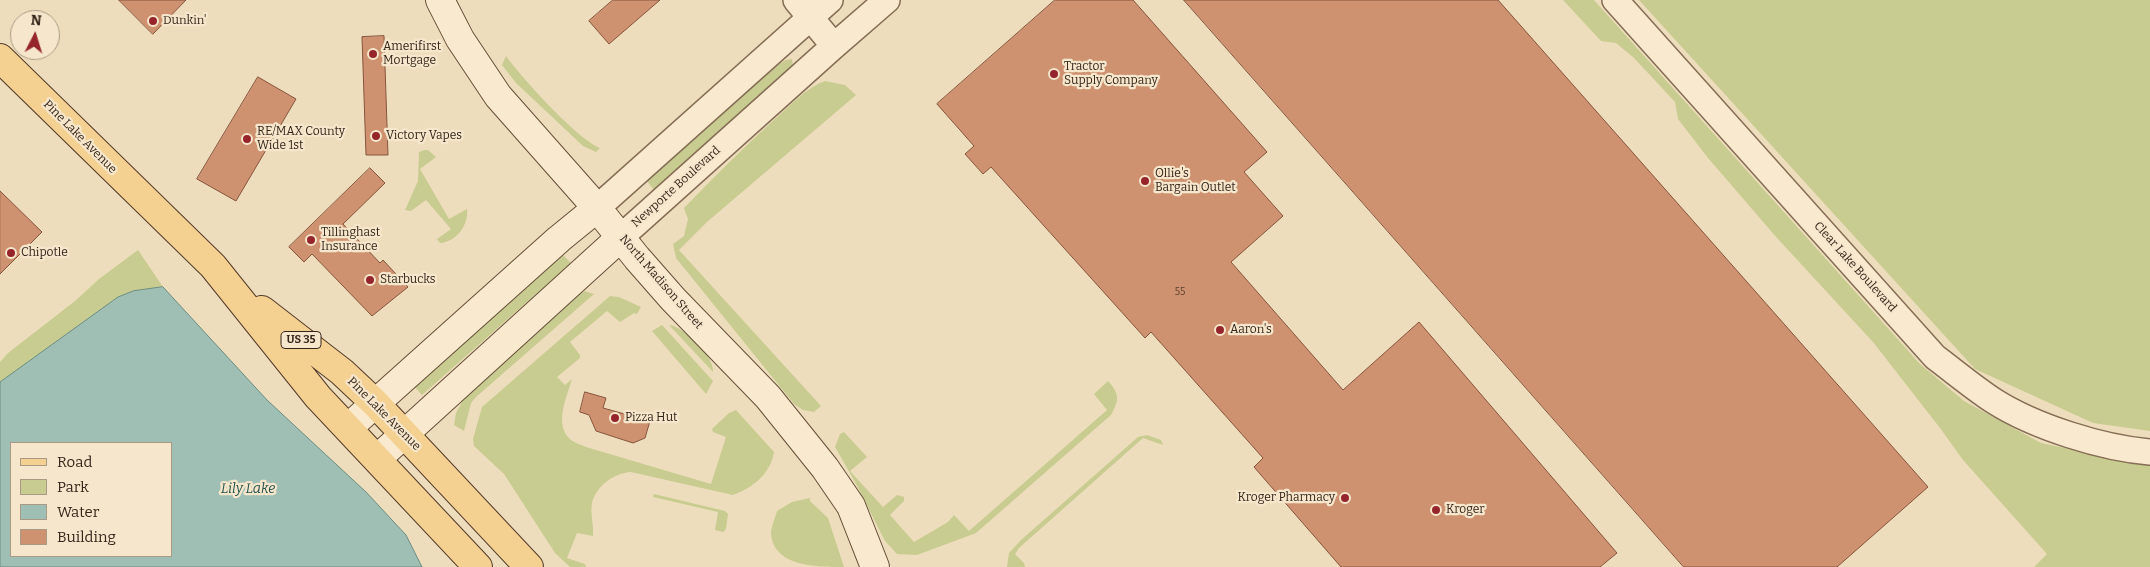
<!DOCTYPE html>
<html>
<head>
<meta charset="utf-8">
<style>
	body { margin:0 }
	#map { position:relative; width:2150px; height:567px; overflow:hidden; background:#eeddbc; font-family:Bitter,serif }
	canvas { display:block }
	.legend { position:absolute; left:10px; top:442px; width:162px; height:115px; box-sizing:border-box; background:#f6e7cc; border:1px solid #a99a85; margin:0; padding:6px 9px; list-style:none; font-size:15px; color:#35261b }
	.legend li { display:flex; align-items:center; gap:10px; height:25px }
	.legend b { width:25px; border:1px solid #a99a85 }
	.north { position:absolute; left:10px; top:10px; width:50px; height:50px; box-sizing:border-box; background:#f6e7cc; border:1px solid #a99a85; border-radius:50%; rotate:5deg; font-size:14px; font-weight:700; line-height:20px; text-align:center; color:#35261b }
	.north::after { content:''; display:block; margin:auto; width:18px; height:22px; background:#96242b; clip-path:polygon(50% 0,100% 100%,50% 72%,0 100%) }
</style>
</head>
<body>
<div id="map">
<canvas width="2150" height="567"></canvas>
<ul class="legend">
<li><b style="height:6px;background:#f4d091"></b>Road</li>
<li><b style="height:14px;background:#c8cc90"></b>Park</li>
<li><b style="height:14px;background:#a0bfb4"></b>Water</li>
<li><b style="height:14px;background:#ce9271"></b>Building</li>
</ul>
<div class="north">N</div>
</div>
<script>
const context = document.querySelector('canvas').getContext('2d');
context.lineJoin = 'round';
function fillPath(path, color) {
  context.fillStyle = color;
  context.fill(path, 'evenodd');
}
function stroke(path, color, width, dash) {
  context.strokeStyle = color;
  context.lineWidth = width;
  context.lineCap = dash ? 'butt' : 'round';
  context.setLineDash(dash || []);
  context.stroke(path);
}
function write(font, color, halo, rows, align = 'center') {
  context.font = font + ' Bitter,serif';
  context.lineWidth = 4.5;
  context.setLineDash([]);
  context.textBaseline = 'middle';
  context.strokeStyle = halo;
  context.fillStyle = color;
  for (const [text, x, y, turn = 0] of rows) {
    context.save();
    context.translate(x, y);
    context.rotate((+turn || 0) * Math.PI / 180);
    context.textAlign = isNaN(turn) ? turn : align;
    if (halo) context.strokeText(text, 0, 0);
    context.fillText(text, 0, 0);
    context.restore();
  }
}
const green = new Path2D(`
	M1563,0H1594L1920,364L1964,401L2041,443L2150,466V567H2034L2047,554L1963,460L1940,428L1873,342L1777,238L1708,158L1678,119L1675,102L1634,58L1616,43L1601,41Z
	M1639,0H2150V431L2093,423L1975,369Z
	M506,56C522,78 576,138 600,148L596,152L583,146L516,83L502,65Z
	M792,59L793,67L654,190L646,180L776,66L786,60Z
	M825,81L845,85L856,95L707,222L679,250L821,406L814,412L803,410L794,404L676,258L673,244L684,236L688,219L684,208C714,177 744,147 776,118C792,104 806,88 825,81Z
	M424,150H428L436,157L420,169L449,219L467,209C469,225 456,242 440,243L437,239L451,229L426,200L411,211L405,210L418,181L419,152Z
	M138,250L163,287L133,291L118,297L0,382V362L8,353L75,301L99,279Z
	M562,254L571,263L422,395L413,385Z
	M585,291L594,294L476,397L471,403L464,431L454,425L456,413L469,389L572,298Z
	M610,296L619,297L641,307L637,314L634,313L620,322L607,311L570,342L580,355V358L557,377L565,385L572,379C567,397 553,425 571,440C575,443 582,445 586,447L711,484L726,437L713,432L712,429L729,413L736,410L774,452C771,473 753,488 733,495L631,472C614,473 596,486 592,503C590,514 594,525 593,536L577,533L567,558L585,564L586,567H570L555,553L504,474L474,446L473,439L482,407Z
	M662,325L713,381L706,394L652,331Z
	M669,325C684,326 715,357 713,372Z
	M1108,381C1120,394 1119,401 1111,415L976,533L917,555L897,554L885,541L855,482L835,447L840,434L844,432L867,457L850,471L883,507L897,495L904,497V501L890,515L914,542L948,522L954,515L969,531L1107,410L1094,394Z
	M1147,435L1161,440L1163,445L1143,438L1019,548L1015,554L1024,563L1025,567H1007L1009,553L1021,540L1138,437Z
	M654,494L725,511L728,514L726,529L723,532L715,530L718,512L653,497Z
	M810,498V501L828,518L844,567C817,567 774,567 771,534C771,527 775,518 777,511L792,502Z`);
const water = new Path2D(`
	M163,287L267,400L366,492L406,535L422,567H0V382L118,297L133,291ZM11,443H171V556H11Z`);
const building = new Path2D(`
	M119,0H186L153,34Z
	M613,0H660L609,44L589,21Z
	M1055,0H1133L1267,152L1244,172L1283,216L1231,262L1343,390L1419,322L1617,553L1600,567H1341L1254,467L1263,458L1151,332L1145,338L991,167L983,174L965,154L974,146L937,104Z
	M1184,0H1498L1928,487L1837,567H1684Z
	M384,36L388,155H366L362,37Z
	M258,77L296,99L236,201L197,179Z
	M370,168L385,183L343,224L380,263L383,260L408,287L372,316L312,254L304,262L289,247Z
	M0,191L42,232L0,274Z
	M585,392L606,398L603,408L650,421L645,438L633,443L596,431L589,415L580,412Z`);
const street = new Path2D(`
	M796,0L834,46
	M1615,0L1935,357C1955,372 1974,388 1994,401C2035,427 2102,448 2150,452
	M597,208L830,0
	M621,237L834,46L887,0`);
const secondary = new Path2D(`
	M440,0L460,39L498,96L597,208L637,258L673,299L768,397L825,468L851,506L875,567
	M349,427L559,239L597,208
	M378,458L621,237`);
const primary = new Path2D(`
	M0,58L213,266L318,397L478,567
	M262,310L342,372L375,403L529,567`);
const markers = [
	[153,21,5,"#96242b"],
	[373,54,5,"#96242b"],
	[1054,74,5,"#96242b"],
	[376,136,5,"#96242b"],
	[247,139,5,"#96242b"],
	[1145,181,5,"#96242b"],
	[311,240,5,"#96242b"],
	[11,253,5,"#96242b"],
	[370,280,5,"#96242b"],
	[1220,330,5,"#96242b"],
	[615,418,5,"#96242b"],
	[1345,498,5,"#96242b"],
	[1436,510,5,"#96242b"]
];
const numberNames = [
	["55",1180,292]
];
const shields = [
	[301,340,40]
];
const shieldNames = [
	["US 35",301,340]
];
const poiNames = [
	["Dunkin'",163,21],
	["Amerifirst",383,47],
	["Mortgage",383,61],
	["Tractor",1064,67],
	["Supply Company",1064,81],
	["RE/MAX County",257,132],
	["Wide 1st",257,146],
	["Victory Vapes",386,136],
	["Ollie's",1155,174],
	["Bargain Outlet",1155,188],
	["Tillinghast",321,233],
	["Insurance",321,247],
	["Chipotle",21,253],
	["Starbucks",380,280],
	["Aaron's",1230,330],
	["Pizza Hut",625,418],
	["Kroger Pharmacy",1335,498,"right"],
	["Kroger",1446,510]
];
const streetNames = [
	["Pine Lake Avenue",80,137,45],
	["Newporte Boulevard",676,187,-42],
	["Clear Lake Boulevard",1855,267,48],
	["North Madison Street",661,282,49],
	["Pine Lake Avenue",384,414,45]
];
const waterNames = [
	["Lily Lake",248,489]
];
fillPath(green, '#c8cc90');
fillPath(water, '#a0bfb4');
stroke(water, '#688d81', 1);
fillPath(building, '#ce9271');
stroke(building, '#86543b', 1);
stroke(street, '#866d55', 28);
stroke(secondary, '#674e39', 30);
stroke(primary, '#533b2a', 30);
stroke(street, '#f9eacf', 25);
stroke(secondary, '#f9eacf', 28);
stroke(primary, '#f4d091', 28);
for (const [x, y, r, color] of markers) {
  const dot = new Path2D();
  dot.arc(x, y, r, 0, 2 * Math.PI);
  context.fillStyle = color;
  context.fill(dot);
  stroke(dot, '#f6e7cc', 2);
}
write('10px', '#5b4130', null, numberNames);
for (const [x, y, w] of shields) {
  const box = new Path2D();
  box.roundRect(x - w / 2, y - 8.5, w, 17, 4);
  context.fillStyle = '#f6e7cc';
  context.fill(box);
  stroke(box, '#35261b', 1);
}
write('bold 11px', '#35261b', null, shieldNames);
write('12px', '#35261b', '#f6e7cc', poiNames, 'left');
write('12px', '#35261b', '#f6e7cc', streetNames);
write('italic 14px', '#295550', '#f6e7cc', waterNames);
</script>
</body>
</html>
